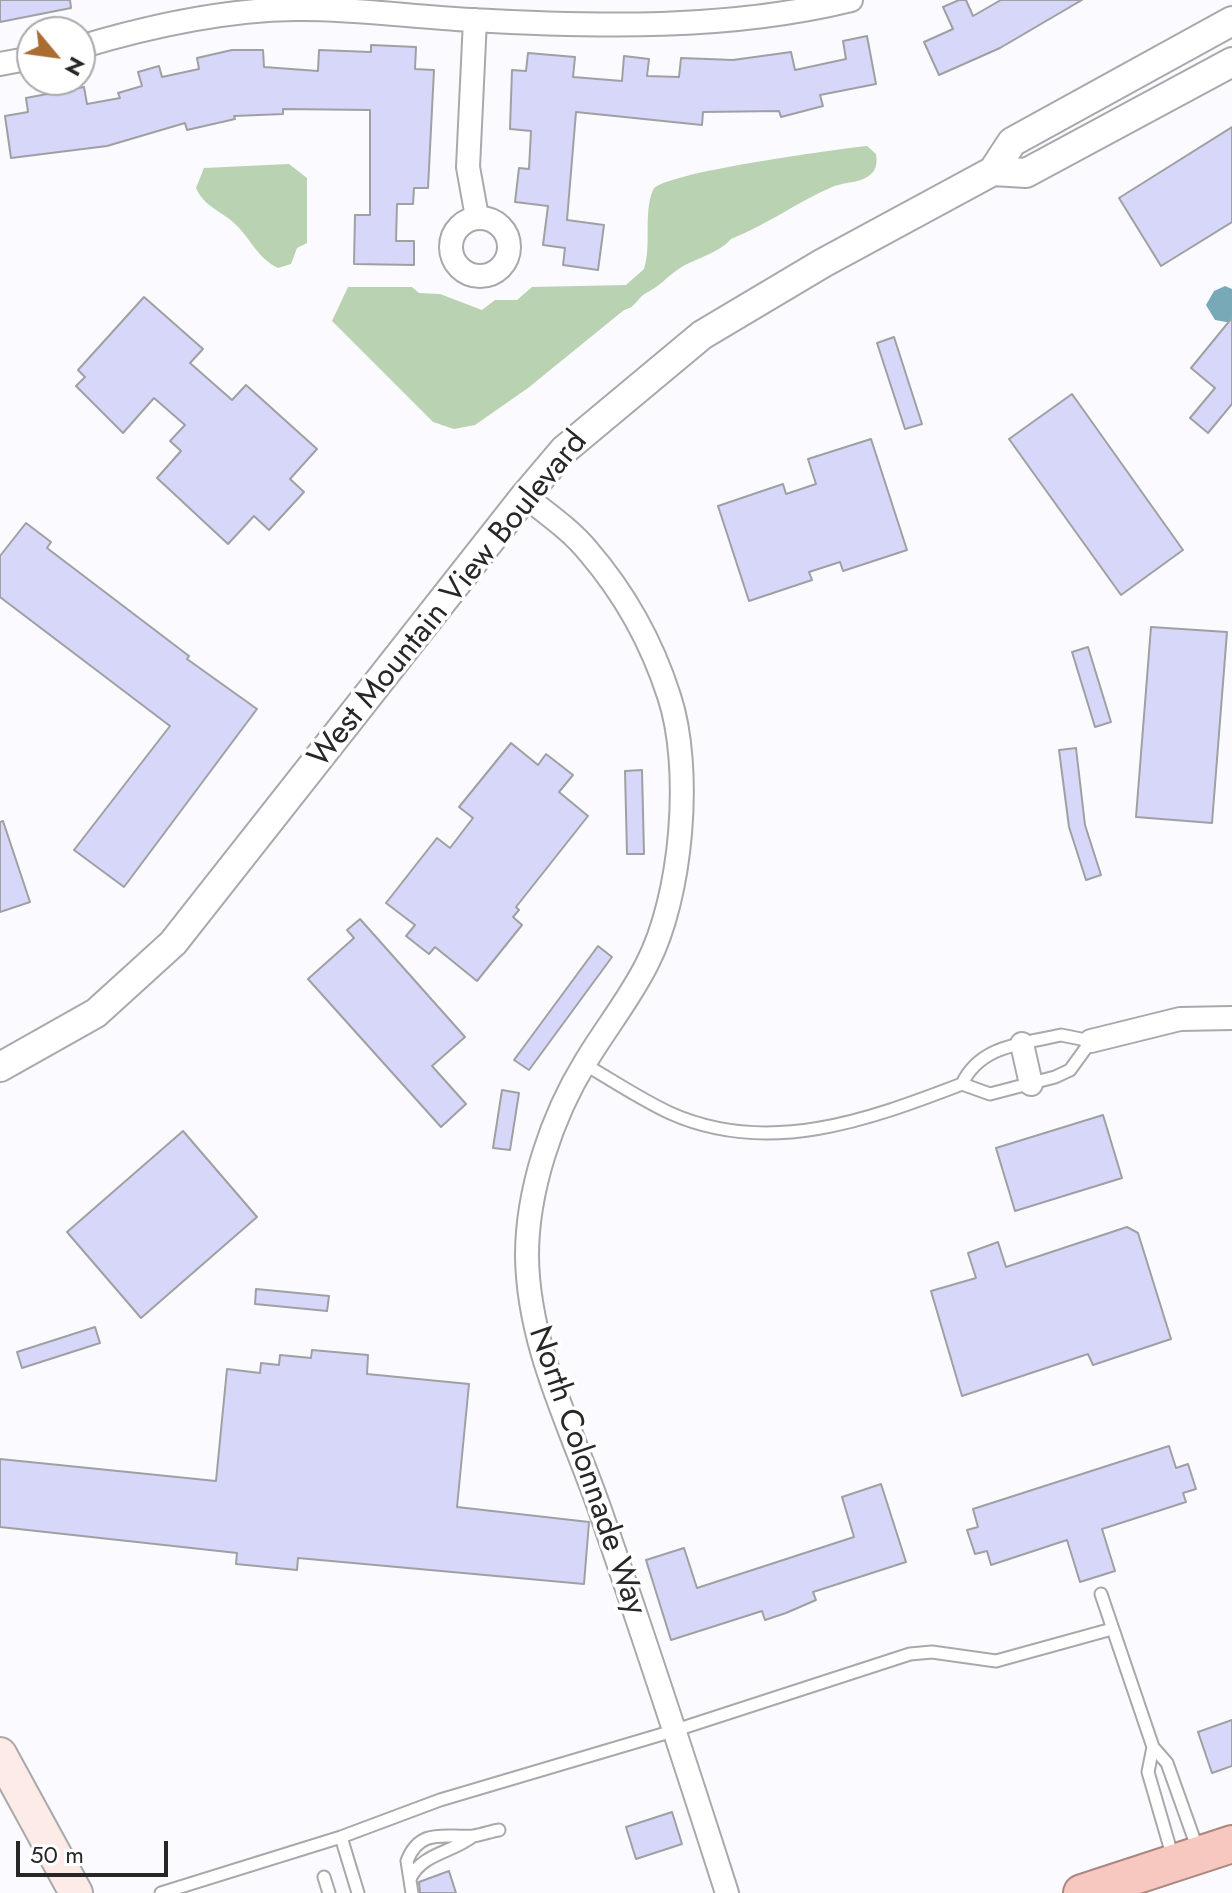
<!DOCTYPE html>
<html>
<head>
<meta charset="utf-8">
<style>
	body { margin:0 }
	#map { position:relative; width:1232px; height:1893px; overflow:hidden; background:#fbfafe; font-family:Jost,sans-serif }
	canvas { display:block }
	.north { position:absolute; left:16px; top:16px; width:80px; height:80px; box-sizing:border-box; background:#fff; border:2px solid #a9a9a9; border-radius:50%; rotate:119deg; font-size:22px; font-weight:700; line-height:32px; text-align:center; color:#272728 }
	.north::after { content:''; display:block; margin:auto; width:28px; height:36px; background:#aa6d31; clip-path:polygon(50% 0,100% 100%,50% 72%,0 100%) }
	.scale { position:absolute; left:16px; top:1841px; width:152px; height:36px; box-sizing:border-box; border:4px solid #272728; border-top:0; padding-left:10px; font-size:24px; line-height:28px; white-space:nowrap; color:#272728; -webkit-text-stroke:6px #fff; paint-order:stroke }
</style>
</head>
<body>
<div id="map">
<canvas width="1232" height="1893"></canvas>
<div class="north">N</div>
<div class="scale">50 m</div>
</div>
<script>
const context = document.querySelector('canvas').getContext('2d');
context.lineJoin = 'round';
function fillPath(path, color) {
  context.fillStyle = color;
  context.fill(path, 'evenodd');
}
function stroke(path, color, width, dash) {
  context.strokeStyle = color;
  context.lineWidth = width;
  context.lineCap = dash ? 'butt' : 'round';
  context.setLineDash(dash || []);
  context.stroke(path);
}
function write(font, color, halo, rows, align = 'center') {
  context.font = font + ' Jost,sans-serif';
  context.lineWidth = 7;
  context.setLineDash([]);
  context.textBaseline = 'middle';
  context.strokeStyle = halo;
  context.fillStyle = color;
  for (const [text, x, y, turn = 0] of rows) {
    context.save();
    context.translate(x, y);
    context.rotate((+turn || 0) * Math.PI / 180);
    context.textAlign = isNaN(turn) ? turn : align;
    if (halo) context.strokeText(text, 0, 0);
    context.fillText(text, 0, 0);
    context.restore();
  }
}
const green = new Path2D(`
	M867,146L876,154C877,160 877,167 873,172C863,184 846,181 832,187C797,202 767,225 731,239C715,257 690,258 672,274C662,282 659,286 648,292C637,297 637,307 624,310L528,388L475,425L454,429L433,422L332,321L348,287H412L419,293L440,294L482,310L495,300H517L532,287L626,285L644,269C652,244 643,214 653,190C659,173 839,149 867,146Z
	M289,164L307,178V243L297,248L291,264L278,268C257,258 250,237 233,222C219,210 204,206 196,188L204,168Z`);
const water = new Path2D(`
	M1225,286L1232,289V323L1215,320L1206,305L1214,291Z`);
const building = new Path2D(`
	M0,0H70L71,8L0,22Z
	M959,0H966L973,16L1001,0H1082L1000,48L939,75L924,42L953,29L943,7Z
	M867,36L876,84L820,95L823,106L781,117L779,111L703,112L702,125L576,112L567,220L604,225L598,270L563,265L565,248L543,245L548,206L515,202L519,168L529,169L531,131L510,129L512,70L526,71L528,53L575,57L573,77L622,81L624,56L649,59L647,76L679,77L681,58L733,60L791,52L795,70L846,59L843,41Z
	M371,45L416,47L415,69L434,70L428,188H414L413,204H397L396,241H414V265L354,264L355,215H370V110L283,109V114L234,116L235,119L187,130L185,123L107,146L11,158L5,116L28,112L26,98L84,87L87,104L120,98L118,93L142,86L138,72L159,66L162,77L199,69L197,58L232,50H263L264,67L318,71L319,50L371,52Z
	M1232,127V222L1161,266L1119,198Z
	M144,297L203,349L190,363L232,400L246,385L317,449L290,479L304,492L269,530L254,516L228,544L157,478L181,451L170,441L185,425L154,398L123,433L76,386L85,377L78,370Z
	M1232,318V404L1208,433L1190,418L1215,388L1191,368Z
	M894,337L922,424L905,429L877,343Z
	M1072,394L1183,550L1121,595L1009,439Z
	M871,439L907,550L843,571L840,562L809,572L812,580L749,601L718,506L783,484L786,494L816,484L808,459Z
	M26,523L51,542L47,548L189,656L187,659L257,709L124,887L74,850L170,726L0,597V556Z
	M1151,627L1227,632L1212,823L1136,817Z
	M1088,647L1111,722L1095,727L1072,652Z
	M511,743L538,765L546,754L573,775L559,792L588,816L516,907L519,910L513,917L522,925L477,981L435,947L429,954L406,936L415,925L386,903L437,838L450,848L473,818L459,807Z
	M1076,748L1085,825L1101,875L1086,880L1069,827L1059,750Z
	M642,770L644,854H627L625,771Z
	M3,821L30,902L0,912V822Z
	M360,919L465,1037L432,1066L466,1104L441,1127L308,979L354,938L347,930Z
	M598,946L612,957L529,1070L514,1060Z
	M502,1090L519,1093L510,1150L493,1148Z
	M1103,1115L1122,1178L1015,1211L996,1148Z
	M183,1131L257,1217L141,1318L67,1232Z
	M1127,1227L1138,1233L1171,1339L1093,1365L1088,1354L962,1396L931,1291L976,1278L968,1253L998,1242L1006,1267Z
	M256,1289L329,1296L327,1311L255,1304Z
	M95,1327L100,1343L22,1368L17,1352Z
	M312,1350L368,1355L367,1374L469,1384L457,1507L589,1522L584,1584L298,1558L297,1570L236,1564L237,1553L0,1527V1459L216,1481L227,1369L260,1373L261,1363L279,1365L280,1355L311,1358Z
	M1169,1446L1176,1468L1188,1464L1196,1489L1183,1493L1186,1502L1102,1529L1115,1571L1080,1582L1067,1540L991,1565L987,1551L975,1554L967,1530L978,1527L973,1509Z
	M881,1484L906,1562L813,1592L816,1600L786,1613L765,1620L762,1611L671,1640L646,1560L684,1548L697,1588L854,1537L842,1497Z
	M1232,1720V1766L1212,1773L1198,1732Z
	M672,1812L682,1844L636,1859L626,1827Z
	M449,1871L456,1893H420L419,1882Z`);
const service = new Path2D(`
	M1061,1035L1091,1041L1070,1070L1055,1077L990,1094L962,1084C980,1045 1022,1044 1061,1035Z
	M584,1064C612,1080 640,1099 670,1113C768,1157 868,1120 962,1084
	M1101,1594L1153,1747L1167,1763L1198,1850
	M1153,1747L1148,1772L1173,1858
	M341,1837L358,1893
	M324,1877L329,1893
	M410,1879C422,1853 452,1853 473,1836
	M161,1893L341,1837L440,1800L673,1731L910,1654L932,1652L996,1661L1112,1629
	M412,1893L407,1861C420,1827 446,1838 473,1836C482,1835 491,1831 499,1830`);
const minor = new Path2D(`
	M475,20L468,167L477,217
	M80,47C150,26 222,10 295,9C353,8 412,17 471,20C597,27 728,30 851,0
	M0,64L32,58
	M451 247a29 29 0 1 1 58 0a29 29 0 1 1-58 0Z
	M525,496C546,513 571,530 588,551C625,594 652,643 669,696C693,768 682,897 647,964C630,998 606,1028 586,1061C552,1116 527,1190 527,1256C528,1346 571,1427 600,1510C644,1637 686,1765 727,1893
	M1091,1041L1180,1019L1232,1018
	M1022,1044L1031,1084`);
const tertiary = new Path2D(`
	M993,171L1026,173L1232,62
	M0,1067L96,1013L173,943L525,496L564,450L702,335L823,263L993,171L1012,142L1232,21`);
const secondary = new Path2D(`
	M0,1754L76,1893`);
const trunk = new Path2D(`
	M1082,1893L1232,1844`);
const streetNames = [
	["West Mountain View Boulevard",449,600,-51],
	["North Colonnade Way",586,1471,71]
];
fillPath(green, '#b8d2b2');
fillPath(water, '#77aab6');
fillPath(building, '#d7d8f9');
stroke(building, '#9fa0a3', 2);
stroke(service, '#a9a8ab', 15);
stroke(minor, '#a9a8ab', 26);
stroke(tertiary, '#a9a8ab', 32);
stroke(secondary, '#a9a8ab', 36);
stroke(trunk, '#ac8780', 40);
stroke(service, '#fff', 11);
stroke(minor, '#fff', 22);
stroke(tertiary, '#fff', 28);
stroke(secondary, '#fcebe7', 32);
stroke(trunk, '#f6c8c0', 36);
write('32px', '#272728', '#fff', streetNames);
</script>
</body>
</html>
